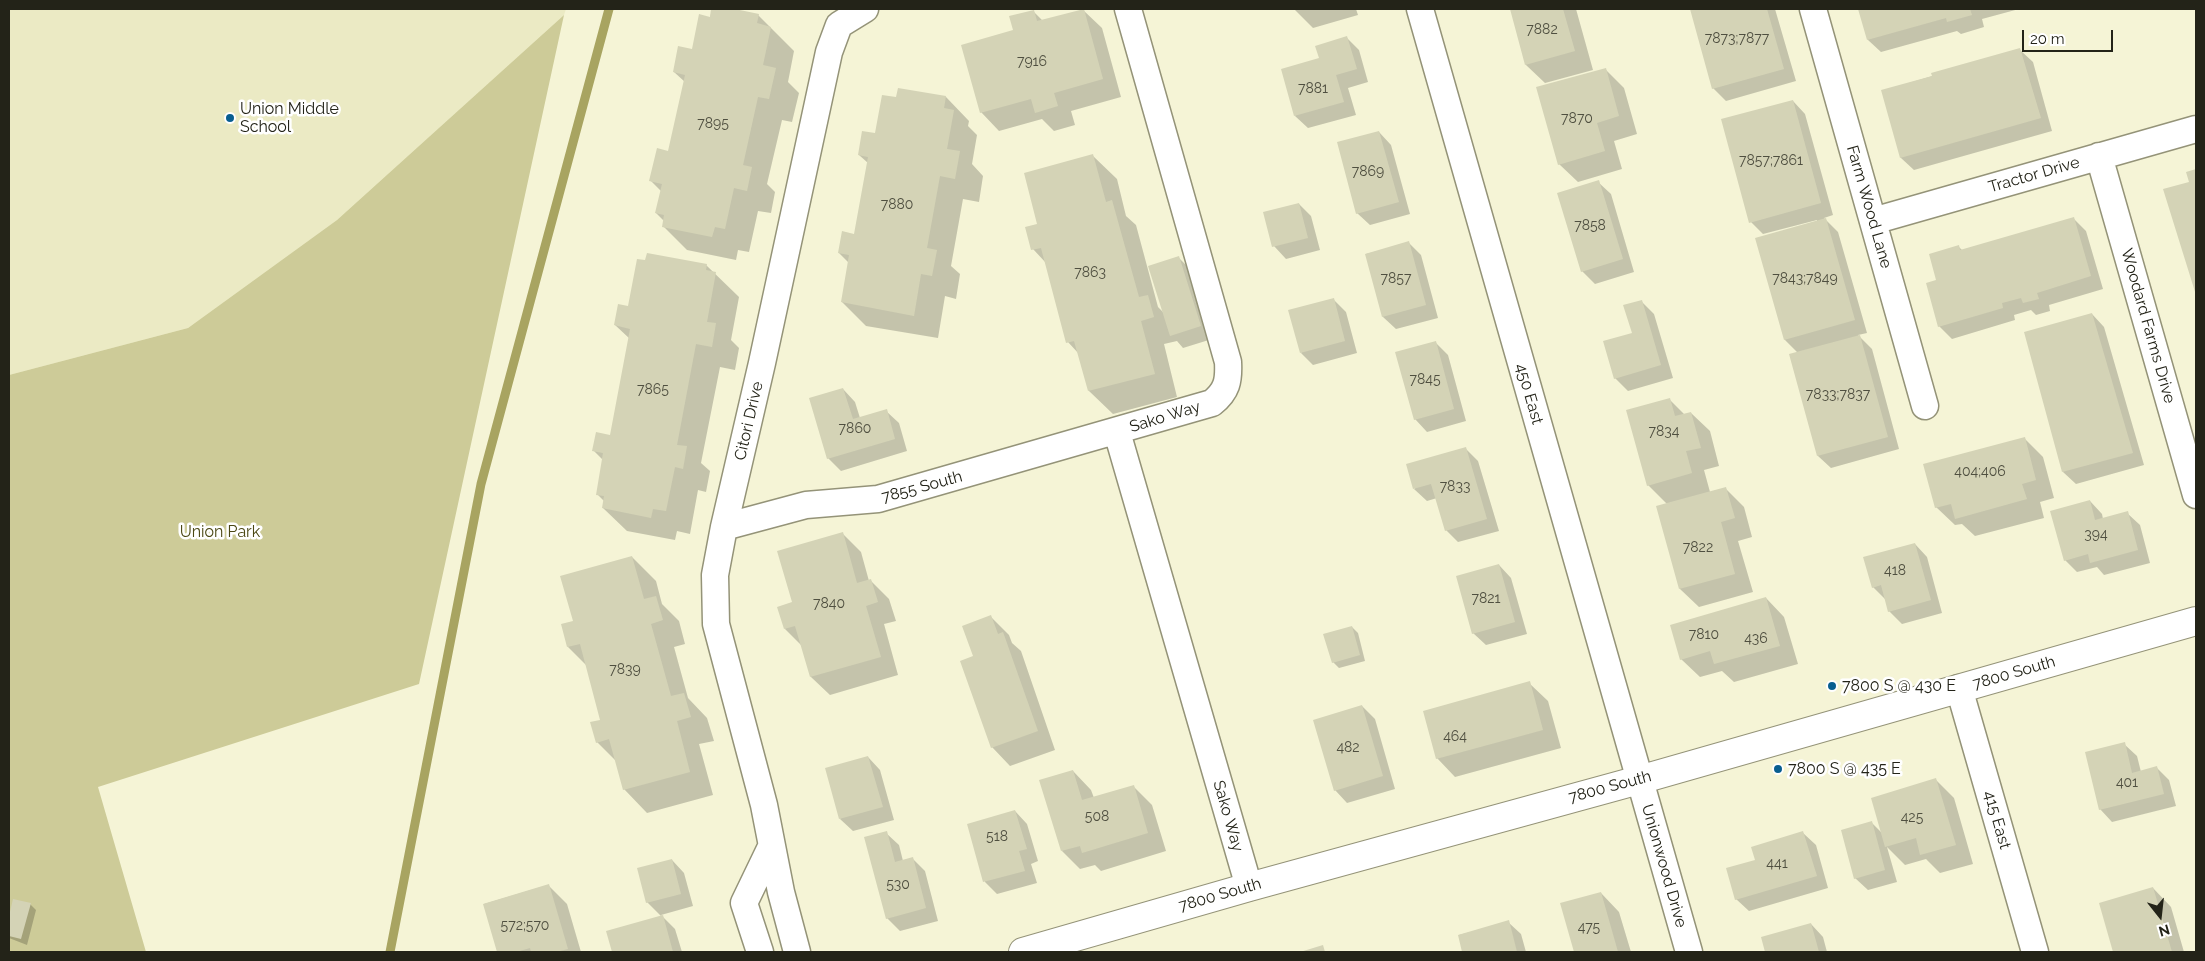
<!DOCTYPE html>
<html>
<head>
<meta charset="utf-8">
<style>
	body { margin:0 }
	#map { position:relative; width:2205px; height:961px; overflow:hidden; background:#f5f4d6; font-family:Raleway,sans-serif }
	canvas { display:block }
	.frame { position:absolute; inset:0; border:10px solid #232318; pointer-events:none }
	.north { position:absolute; left:2135px; top:891px; width:50px; height:50px; -webkit-text-stroke:4px #fff; paint-order:stroke; rotate:164deg; font-size:14px; font-weight:700; line-height:20px; text-align:center; color:#232318 }
	.north::after { content:''; display:block; margin:auto; width:18px; height:22px; background:#232318; clip-path:polygon(50% 0,100% 100%,50% 72%,0 100%) }
	.scale { position:absolute; left:2022px; top:30px; width:91px; height:22px; box-sizing:border-box; border:2px solid #232318; border-top:0; padding-left:6px; font-size:15px; line-height:18px; white-space:nowrap; color:#232318; -webkit-text-stroke:4px #fff; paint-order:stroke }
</style>
</head>
<body>
<div id="map">
<canvas width="2205" height="961"></canvas>
<div class="frame"></div>
<div class="north">N</div>
<div class="scale">20 m</div>
</div>
<script>
const context = document.querySelector('canvas').getContext('2d');
context.lineJoin = 'round';
function fillPath(path, color) {
  context.fillStyle = color;
  context.fill(path, 'evenodd');
}
function stroke(path, color, width, dash) {
  context.strokeStyle = color;
  context.lineWidth = width;
  context.lineCap = dash ? 'butt' : 'round';
  context.setLineDash(dash || []);
  context.stroke(path);
}
function write(font, color, halo, rows, align = 'center') {
  context.font = font + ' Raleway,sans-serif';
  context.lineWidth = 5;
  context.setLineDash([]);
  context.textBaseline = 'middle';
  context.strokeStyle = halo;
  context.fillStyle = color;
  for (const [text, x, y, turn = 0] of rows) {
    context.save();
    context.translate(x, y);
    context.rotate((+turn || 0) * Math.PI / 180);
    context.textAlign = isNaN(turn) ? turn : align;
    if (halo) context.strokeText(text, 0, 0);
    context.fillText(text, 0, 0);
    context.restore();
  }
}
const built = new Path2D(`
	M9,9H566L564,15L337,220L188,328L9,375Z`);
const green = new Path2D(`
	M564,15L419,684L98,787L146,952H9V375L188,328L337,220Z`);
const shadow = new Path2D(`
	M712,9H730L758,15L794,51L788,82L799,93L792,122L782,120L767,184L775,192L771,213L758,211L749,252L738,250L736,260L687,250L663,226L664,221L656,213L661,191L651,181L669,152L685,82L674,72L693,50L710,18Z
	M1294,9H1356L1358,15L1313,28Z
	M1511,9H1576L1593,70L1545,83L1526,65Z
	M1691,9H1775L1796,81L1726,101L1713,88Z
	M1860,9H2019L1982,19L1984,27L1961,34L1957,31L1881,52L1868,40Z
	M1083,10L1102,28L1121,97L1071,111L1075,125L1054,131L1042,119L999,131L981,112L1014,31L1033,11L1043,21Z
	M1347,38L1359,50L1368,82L1348,88L1356,115L1308,128L1295,116L1320,59Z
	M2020,50L2033,62L2052,131L1914,170L1901,158L1882,91Z
	M1605,69L1624,88L1637,134L1614,141L1622,169L1578,182L1559,164Z
	M946,97L969,121L968,126L977,135L972,164L983,176L979,202L963,199L951,266L960,274L956,299L945,296L938,338L866,326L842,302L849,263L839,253L855,235L868,163L859,155L876,135L897,98Z
	M1793,101L1805,114L1833,215L1824,218L1838,232L1867,333L1858,335L1872,349L1899,449L1831,468L1818,456L1790,355L1798,353L1785,340L1756,239L1817,222V220L1763,234L1751,222Z
	M1379,132L1391,145L1410,214L1370,225L1357,213Z
	M1093,156L1117,179L1126,216L1136,225L1158,307L1164,313L1179,258L1191,270L1212,339L1183,348L1177,341L1164,344L1177,397L1113,414L1089,391L1079,354L1068,342L1046,263L1033,249L1039,224Z
	M2196,170V291L2164,190L2190,183L2188,173Z
	M1598,182L1611,194L1634,272L1595,284L1582,271Z
	M1299,204L1311,216L1320,250L1286,259L1274,246Z
	M2074,219L2086,231L2103,289L2049,305L2050,311L2036,315L2031,310L2014,315L2015,320L1952,339L1939,326L1938,281L1958,246L1963,251Z
	M1409,243L1421,255L1438,318L1396,329L1383,317L1366,254Z
	M706,265L739,297L731,340L739,348L735,370L720,367L701,463L710,471L706,492L698,490L690,534L677,531L675,540L627,531L603,508L605,502L597,494L603,460L594,451L611,436L630,339L615,325L629,308Z
	M1333,299L1346,312L1357,353L1313,365L1301,353Z
	M1641,301L1654,314L1673,378L1628,391L1615,378L1633,333Z
	M2092,314L2104,327L2144,465L2076,484L2063,472Z
	M1435,342L1448,355L1466,421L1427,432L1415,419Z
	M843,389L855,402L860,418L886,411L899,423L907,451L841,471L828,458Z
	M1669,399L1685,415L1691,413L1710,431L1719,466L1704,470L1710,492L1725,488L1744,507L1752,537L1738,541L1753,592L1699,607L1680,589L1657,507L1667,504L1648,485Z
	M2024,438L2043,457L2054,498L2040,502L2044,518L1975,536L1962,524L1955,525L1936,507Z
	M1466,449L1478,461L1499,531L1458,542L1446,530L1437,498L1427,501L1414,489Z
	M2090,501L2102,514L2103,519L2127,513L2140,525L2150,563L2104,575L2097,567L2077,572L2065,560Z
	M842,533L861,552L869,581H871L889,599L896,621L884,624L898,675L830,695L811,677L803,647L785,629L793,603Z
	M1915,544L1927,557L1942,613L1902,624L1889,611L1886,600L1873,587Z
	M632,557L656,581L662,604L679,621L685,644L674,647L688,698L707,718L714,741L699,744L713,795L647,813L624,789L616,761L597,742L602,721L587,666L568,647L574,622Z
	M1499,565L1511,578L1527,634L1486,645L1473,633Z
	M1766,598L1784,617L1798,664L1734,682L1722,671L1700,677L1681,659Z
	M991,617L1009,635L1012,643L1021,651L1055,750L1010,766L992,747L975,657Z
	M1352,627L1358,633L1365,661L1339,668L1333,662Z
	M1529,683L1548,701L1561,748L1455,777L1437,758Z
	M1362,706L1375,719L1395,789L1347,803L1335,790Z
	M2124,744L2137,756L2141,772L2157,768L2169,780L2176,806L2112,822L2100,809Z
	M868,757L880,770L894,820L853,831L840,819Z
	M1073,771L1091,790L1094,798L1133,786L1152,805L1166,851L1101,871L1095,865L1080,869L1062,851Z
	M1936,780L1954,798L1973,864L1940,873L1926,859L1905,865L1887,847L1897,882L1868,890L1855,878L1871,822L1883,834Z
	M1015,811L1027,824L1038,861L1031,864L1037,883L997,894L985,882L968,825Z
	M886,833L899,845L903,861L912,858L925,871L938,921L900,931L887,918Z
	M1803,833L1816,845L1828,888L1749,911L1736,899L1756,861Z
	M672,860L684,873L693,906L661,915L675,929L682,952H613L608,932L662,917L647,902Z
	M548,885L567,904L581,952H498L484,904Z
	M2153,888L2171,907L2184,952H2114L2100,904Z
	M1601,893L1619,912L1631,952H1575L1562,904Z
	M14,900L30,904L36,910L27,945L9,938V920Z
	M1508,922L1521,934L1526,952H1464L1459,935Z
	M1811,924L1823,937L1827,952H1766L1762,938Z`);
const stream = new Path2D(`
	M390,952L481,484L609,9`);
const building = new Path2D(`
	M711,9H735L759,14L757,23L771,27L763,65L776,68L769,99L758,97L743,165L752,167L747,191L734,188L725,229L715,227L712,237L662,227L664,215L655,213L662,184L649,181L657,148L668,151L685,75L673,72L678,46L692,49L699,14L710,17Z
	M1084,9L1103,79L1054,93L1058,106L1035,113L1031,99L980,113L961,45L1013,30L1009,16L1034,10L1037,21Z
	M1510,9H1563L1575,51L1525,65Z
	M1690,9H1767L1784,69L1712,89Z
	M1858,9H1970L1972,15L1947,22L1946,18L1867,40Z
	M1347,36L1357,69L1336,75L1344,102L1294,116L1281,69L1319,58L1315,46Z
	M2020,48L2041,118L1900,158L1881,90L1932,76L1931,73Z
	M1606,68L1619,116L1597,123L1605,151L1558,165L1536,87Z
	M898,88L946,96L944,108L954,110L947,149L960,151L955,179L940,176L927,248L937,250L932,276L921,274L914,316L841,302L849,255L838,253L842,231L854,234L868,157L858,155L862,131L875,133L882,95L896,97Z
	M1793,100L1821,203L1749,223L1721,119Z
	M1379,131L1399,202L1356,214L1337,142Z
	M1093,154L1106,202L1112,200L1139,297L1148,295L1154,317L1141,321L1155,374L1088,391L1074,341L1066,343L1041,248L1031,250L1025,227L1037,224L1024,173Z
	M2196,169V295L2163,189L2189,182L2186,172Z
	M1599,180L1623,259L1581,272L1557,193Z
	M1299,203L1308,238L1272,247L1263,212Z
	M2074,217L2091,276L2037,293L2039,299L2023,303L2021,298L2002,303L2003,308L1938,327L1926,283L1936,280L1929,254L1959,245L1960,250Z
	M1826,218L1855,320L1784,340L1755,238Z
	M1409,241L1426,305L1382,317L1365,254Z
	M647,253L707,264L706,270L716,272L707,322L716,323L712,347L696,344L677,445L687,446L683,469L675,467L666,511L653,509L651,518L602,508L604,496L596,495L603,453L592,451L596,432L610,435L630,329L614,325L618,304L628,306L637,259L645,260Z
	M1179,256L1201,326L1170,336L1148,266Z
	M1334,298L1345,341L1300,353L1288,310Z
	M1642,300L1661,365L1614,379L1603,341L1632,333L1623,305Z
	M2092,313L2133,453L2062,472L2024,332Z
	M1860,335L1888,437L1817,456L1789,354Z
	M1436,341L1454,409L1414,420L1395,352Z
	M843,388L853,419L887,409L895,439L827,459L809,398Z
	M1670,398L1675,416L1691,412L1701,448L1686,451L1692,473L1647,486L1626,410Z
	M2025,437L2036,480L2022,484L2027,499L1955,519L1951,504L1935,508L1923,464Z
	M1466,447L1487,519L1445,531L1431,484L1413,489L1406,464Z
	M1726,487L1735,518L1721,522L1735,574L1679,589L1656,506Z
	M2090,500L2095,520L2128,511L2138,550L2090,563L2088,554L2064,561L2050,511Z
	M843,532L857,583L871,579L878,602L866,606L881,657L810,677L795,626L784,629L777,607L792,602L777,551Z
	M1915,543L1931,600L1888,612L1881,585L1872,588L1863,557Z
	M632,556L644,599L656,596L663,620L651,624L671,696L684,693L691,717L677,721L690,772L623,790L609,739L596,743L590,722L600,720L580,644L567,647L561,624L573,621L560,576Z
	M1499,564L1515,622L1472,634L1456,576Z
	M1766,597L1780,646L1714,664L1710,651L1680,660L1670,625Z
	M991,615L998,634L1003,632L1038,731L991,748L960,661L973,656L962,626Z
	M1352,626L1360,655L1332,663L1323,634Z
	M1530,681L1543,730L1436,759L1423,711Z
	M1362,705L1383,776L1334,791L1313,720Z
	M2125,742L2132,773L2157,766L2164,794L2099,810L2085,752Z
	M868,756L883,807L839,819L825,768Z
	M1073,770L1082,800L1134,785L1148,833L1082,853L1080,846L1061,851L1039,780Z
	M1936,778L1956,845L1920,855L1916,838L1885,847L1871,798Z
	M1015,810L1027,849L1019,851L1025,871L983,882L967,824Z
	M1872,821L1885,870L1854,879L1841,830Z
	M887,831L895,862L913,857L926,908L886,919L864,837Z
	M1803,831L1817,876L1735,900L1726,868L1755,860L1751,847Z
	M672,859L681,894L646,903L637,868Z
	M549,884L568,949L556,952H531L530,948L516,952H497L483,904Z
	M2153,887L2172,952H2113L2099,903Z
	M1601,892L1618,952H1574L1560,903Z
	M13,899L31,903L21,939L9,936V916Z
	M663,915L673,952H612L606,931Z
	M1509,920L1517,952H1462L1458,935Z
	M1811,923L1819,952H1765L1761,937Z
	M1323,945L1325,952H1300Z`);
const minor = new Path2D(`
	M1420,9L1689,952
	M1813,9L1925,406
	M2099,156L2196,495
	M1873,221L2196,129
	M1117,432L1249,887
	M724,527L806,505L878,499L1212,403C1227,391 1229,381 1228,362L1128,9
	M1959,688L2035,952
	M760,952L744,903L771,847
	M797,952L781,892L764,805L716,624L715,575L724,527L762,363L829,52L839,25L865,9`);
const secondary = new Path2D(`
	M1023,952L1249,887L1639,780L2196,621`);
const markers = [
	[230,118,5,"#085e90"],
	[1832,686,5,"#085e90"],
	[1778,769,5,"#085e90"]
];
const numberNames = [
	["7882",1542,30],
	["7873;7877",1737,39],
	["7916",1032,62],
	["7881",1313,89],
	["7870",1577,119],
	["7895",713,124],
	["7857;7861",1771,161],
	["7869",1368,172],
	["7880",897,205],
	["7858",1590,226],
	["7863",1090,273],
	["7857",1396,279],
	["7843;7849",1805,279],
	["7845",1425,380],
	["7865",653,390],
	["7833;7837",1838,395],
	["7860",855,429],
	["7834",1664,432],
	["404;406",1980,472],
	["7833",1455,487],
	["394",2096,535],
	["7822",1698,548],
	["418",1895,571],
	["7821",1486,599],
	["7840",829,604],
	["7810",1704,635],
	["436",1756,639],
	["7839",625,670],
	["464",1455,737],
	["482",1348,748],
	["401",2127,783],
	["508",1097,817],
	["425",1912,818],
	["518",997,837],
	["441",1777,864],
	["530",898,885],
	["572;570",525,926],
	["475",1589,928]
];
const poiNames = [
	["Union Middle",240,109],
	["School",240,127],
	["7800 S @ 430 E",1842,686],
	["7800 S @ 435 E",1788,769]
];
const streetNames = [
	["Tractor Drive",2034,175,-16],
	["Farm Wood Lane",1869,207,74],
	["Woodard Farms Drive",2148,326,74],
	["450 East",1529,394,74],
	["Sako Way",1165,417,-17],
	["Citori Drive",749,421,-77],
	["7855 South",922,487,-15],
	["7800 South",2014,673,-16],
	["7800 South",1610,787,-15],
	["Sako Way",1228,816,74],
	["415 East",1997,820,74],
	["Unionwood Drive",1664,866,74],
	["7800 South",1220,895,-16]
];
const parkNames = [
	["Union Park",220,532]
];
fillPath(built, '#ebeac4');
fillPath(green, '#cdcb98');
fillPath(shadow, '#0003');
stroke(stream, '#a8a461', 9);
fillPath(building, '#d4d3b6');
stroke(minor, '#949378', 29);
stroke(secondary, '#949378', 30);
stroke(minor, '#fff', 26);
stroke(secondary, '#fff', 28);
for (const [x, y, r, color] of markers) {
  const dot = new Path2D();
  dot.arc(x, y, r, 0, 2 * Math.PI);
  context.fillStyle = color;
  context.fill(dot);
  stroke(dot, '#fff', 2);
}
write('14px', '#4f4f40', null, numberNames);
write('16px', '#232318', '#fff', poiNames, 'left');
write('16px', '#232318', '#fff', streetNames);
write('16px', '#4b4814', '#fff', parkNames);
</script>
</body>
</html>
